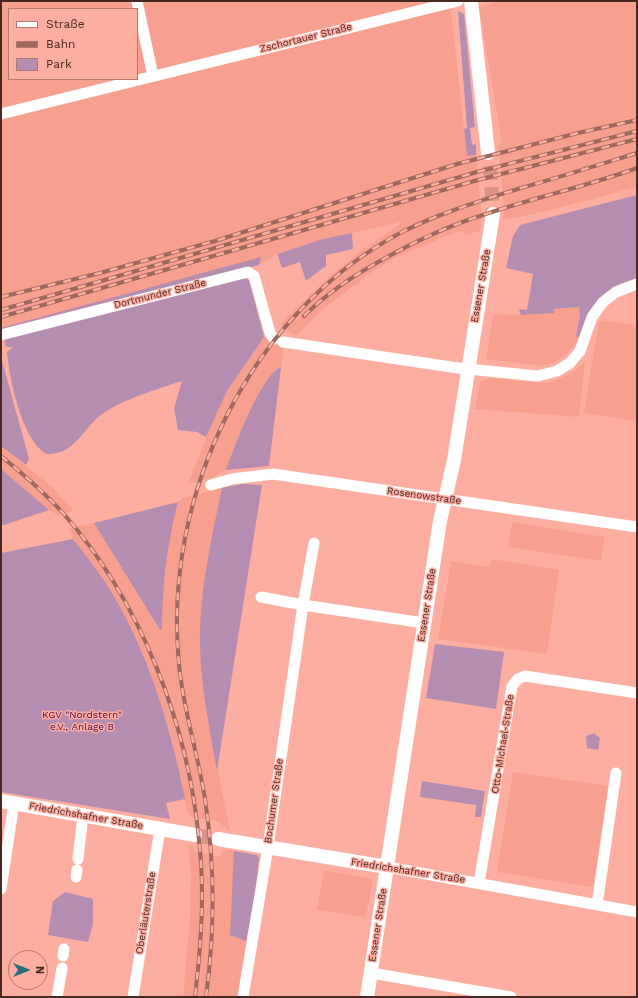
<!DOCTYPE html>
<html>
<head>
<meta charset="utf-8">
<style>
	body { margin:0 }
	#map { position:relative; width:638px; height:998px; overflow:hidden; background:#feaea0; font-family:"Work Sans",sans-serif }
	canvas { display:block }
	.frame { position:absolute; inset:0; border:2px solid #472822; pointer-events:none }
	.legend { position:absolute; left:8px; top:8px; width:130px; height:72px; box-sizing:border-box; background:#feaea0; border:1px solid #b5786e; margin:0; padding:5px 7px; list-style:none; font-size:12px; color:#472822 }
	.legend li { display:flex; align-items:center; gap:8px; height:20px }
	.legend b { width:20px; border:1px solid #b5786e }
	.north { position:absolute; left:8px; top:950px; width:40px; height:40px; box-sizing:border-box; background:#feaea0; border:1px solid #b5786e; border-radius:50%; rotate:90deg; font-size:11px; font-weight:700; line-height:16px; text-align:center; color:#472822 }
	.north::after { content:''; display:block; margin:auto; width:14px; height:18px; background:#276e7a; clip-path:polygon(50% 0,100% 100%,50% 72%,0 100%) }
</style>
</head>
<body>
<div id="map">
<canvas width="638" height="998"></canvas>
<div class="frame"></div>
<ul class="legend">
<li><b style="height:5px;background:#fff"></b>Straße</li>
<li><b style="height:5px;background:#9f685e"></b>Bahn</li>
<li><b style="height:11px;background:#b58db0"></b>Park</li>
</ul>
<div class="north">N</div>
</div>
<script>
const context = document.querySelector('canvas').getContext('2d');
context.lineJoin = 'round';
function fillPath(path, color) {
  context.fillStyle = color;
  context.fill(path, 'evenodd');
}
function stroke(path, color, width, dash) {
  context.strokeStyle = color;
  context.lineWidth = width;
  context.lineCap = dash ? 'butt' : 'round';
  context.setLineDash(dash || []);
  context.stroke(path);
}
function write(font, color, halo, rows, align = 'center') {
  context.font = font + ' "Work Sans",sans-serif';
  context.lineWidth = 3;
  context.setLineDash([]);
  context.textBaseline = 'middle';
  context.strokeStyle = halo;
  context.fillStyle = color;
  for (const [text, x, y, turn = 0] of rows) {
    context.save();
    context.translate(x, y);
    context.rotate((+turn || 0) * Math.PI / 180);
    context.textAlign = isNaN(turn) ? turn : align;
    if (halo) context.strokeText(text, 0, 0);
    context.fillText(text, 0, 0);
    context.restore();
  }
}
const built = new Path2D(`
	M1,1H450L467,156L476,155L482,217L480,231L465,235L462,231L449,235L394,258L365,276L358,285L353,286L314,317L298,335L292,334L280,324L329,277L361,251L403,222L323,239L277,254L259,265L1,330ZM9,9H137V79H9Z
	M500,1H637V187L547,211L503,220L504,210L498,143H502L479,7Z
	M580,307V316L576,336H581L567,354L553,363L542,366L486,359L493,314L521,315L554,312L553,309Z
	M599,320L637,325V421L584,413Z
	M264,337L284,349L281,367L276,369L257,398L243,427L226,470L214,477L188,484L212,423L227,391Z
	M585,362L579,417L475,409L480,382L489,378L541,383L551,382L571,373Z
	M1,446L52,487L74,511L58,515L49,510L1,469Z
	M222,488L206,572L201,612L200,647L205,705L230,832L217,821L192,817L188,814L170,731L154,685L136,639L114,596L73,539L69,528L94,523L159,629H161L163,573L168,541L178,502L183,498Z
	M512,522L605,537L601,561L508,547Z
	M491,559L559,570L547,654L438,639L451,561L490,567Z
	M513,772L608,786L593,887L497,872Z
	M188,845L192,846L196,852L220,857L222,851L231,850L257,855L259,858L238,997H183L190,918L191,873Z
	M324,870L373,879L366,917L317,910Z`);
const green = new Path2D(`
	M458,11L464,14L475,127L470,128L472,145L476,144V155L467,156L464,129L467,128Z
	M637,195V279C599,287 596,304 581,336L578,337L576,336L580,316L579,307L554,309V313L521,315L519,309L527,310L533,274L506,268L513,236L520,225Z
	M352,233L353,249L326,255V266L306,281L300,262L282,268L277,254L323,239Z
	M261,257L259,265L1,330V328Z
	M243,277L249,280L264,337L227,391L206,437L197,432L178,430L174,408L182,381C155,390 126,398 102,414C83,428 75,455 47,454C23,443 9,378 7,352L13,347H6L4,338Z
	M1,357L29,459L26,465L1,446Z
	M281,367L269,466L226,470C234,448 261,375 281,367Z
	M1,469L49,510L1,526Z
	M242,484L262,485L217,771C210,730 201,689 200,647C199,593 211,540 222,488Z
	M178,502C167,544 162,585 162,629L160,630L94,523Z
	M73,539C87,557 102,576 114,596C150,659 171,728 185,799L166,803L170,819L1,792V553Z
	M435,644L504,652L496,709L426,698Z
	M594,733L600,738L598,750L587,748L586,736Z
	M422,781L485,791L481,817H475L476,805L420,797Z
	M234,851L257,855L259,858L255,897L246,941L230,935Z
	M65,892L93,899V924L88,942L48,935L53,901Z`);
const majorTunnel = new Path2D(`
	M490,166L493,214
	M195,835L218,839`);
const minor = new Path2D(`
	M137,1L153,76
	M1,114L458,1
	M1,335L248,272L254,276L270,333L274,339
	M283,342L458,368L538,376L557,371L570,363L580,351L592,317L603,302L616,292L637,284
	M211,485L232,479L273,474L637,527
	M261,597L303,605L314,543
	M78,859L83,815
	M387,867L637,912
	M76,877L77,870
	M479,883L512,686L518,679L525,676L637,693
	M1,889L14,803
	M597,905L616,773
	M63,956L64,949
	M371,973L511,997
	M57,997L62,968
	M133,997L160,829
	M243,997L268,847L303,605L424,623`);
const major = new Path2D(`
	M471,1L488,153
	M1,801L195,835
	M218,839L387,867
	M367,997L440,521L454,460L493,214`);
const rail = new Path2D(`
	M1,297L100,273L215,241L457,164L578,133L637,120
	M1,310L477,172L637,131
	M304,316C326,294 353,276 380,261C412,243 445,227 480,216C532,198 585,187 637,168
	M1,317L478,180L637,139
	M1,456C23,474 44,492 63,513C141,602 188,724 199,840C205,893 201,945 195,997
	M206,997C215,931 215,865 205,799C198,754 183,709 179,664C162,496 250,312 402,232C440,213 480,201 521,188C560,177 598,165 637,153`);
const streetNames = [
	["Zschortauer Straße",306,38,-14],
	["Essener Straße",481,286,-80],
	["Dortmunder Straße",160,294,-14],
	["Rosenowstraße",424,496,8],
	["Essener Straße",427,605,-81],
	["Otto-Michael-Straße",503,744,-81],
	["Bochumer Straße",274,801,-82],
	["Friedrichshafner Straße",86,816,10],
	["Friedrichshafner Straße",408,871,9],
	["Oberläuterstraße",146,913,-81],
	["Essener Straße",378,925,-81]
];
const parkNames = [
	["KGV \"Nordstern\"",82,715],
	["e.V., Anlage B",82,727]
];
fillPath(built, '#f7a090');
fillPath(green, '#b58db0');
stroke(majorTunnel, '#d99387', 14, [14, 7]);
stroke(minor, '#fff', 11);
stroke(major, '#fff', 14);
stroke(rail, '#9f685e', 4);
stroke(rail, '#feaea0', 2.5, [8]);
write('10px', '#472822', '#feaea0', streetNames);
write('10px', '#4c0949', '#feaea0', parkNames);
</script>
</body>
</html>
